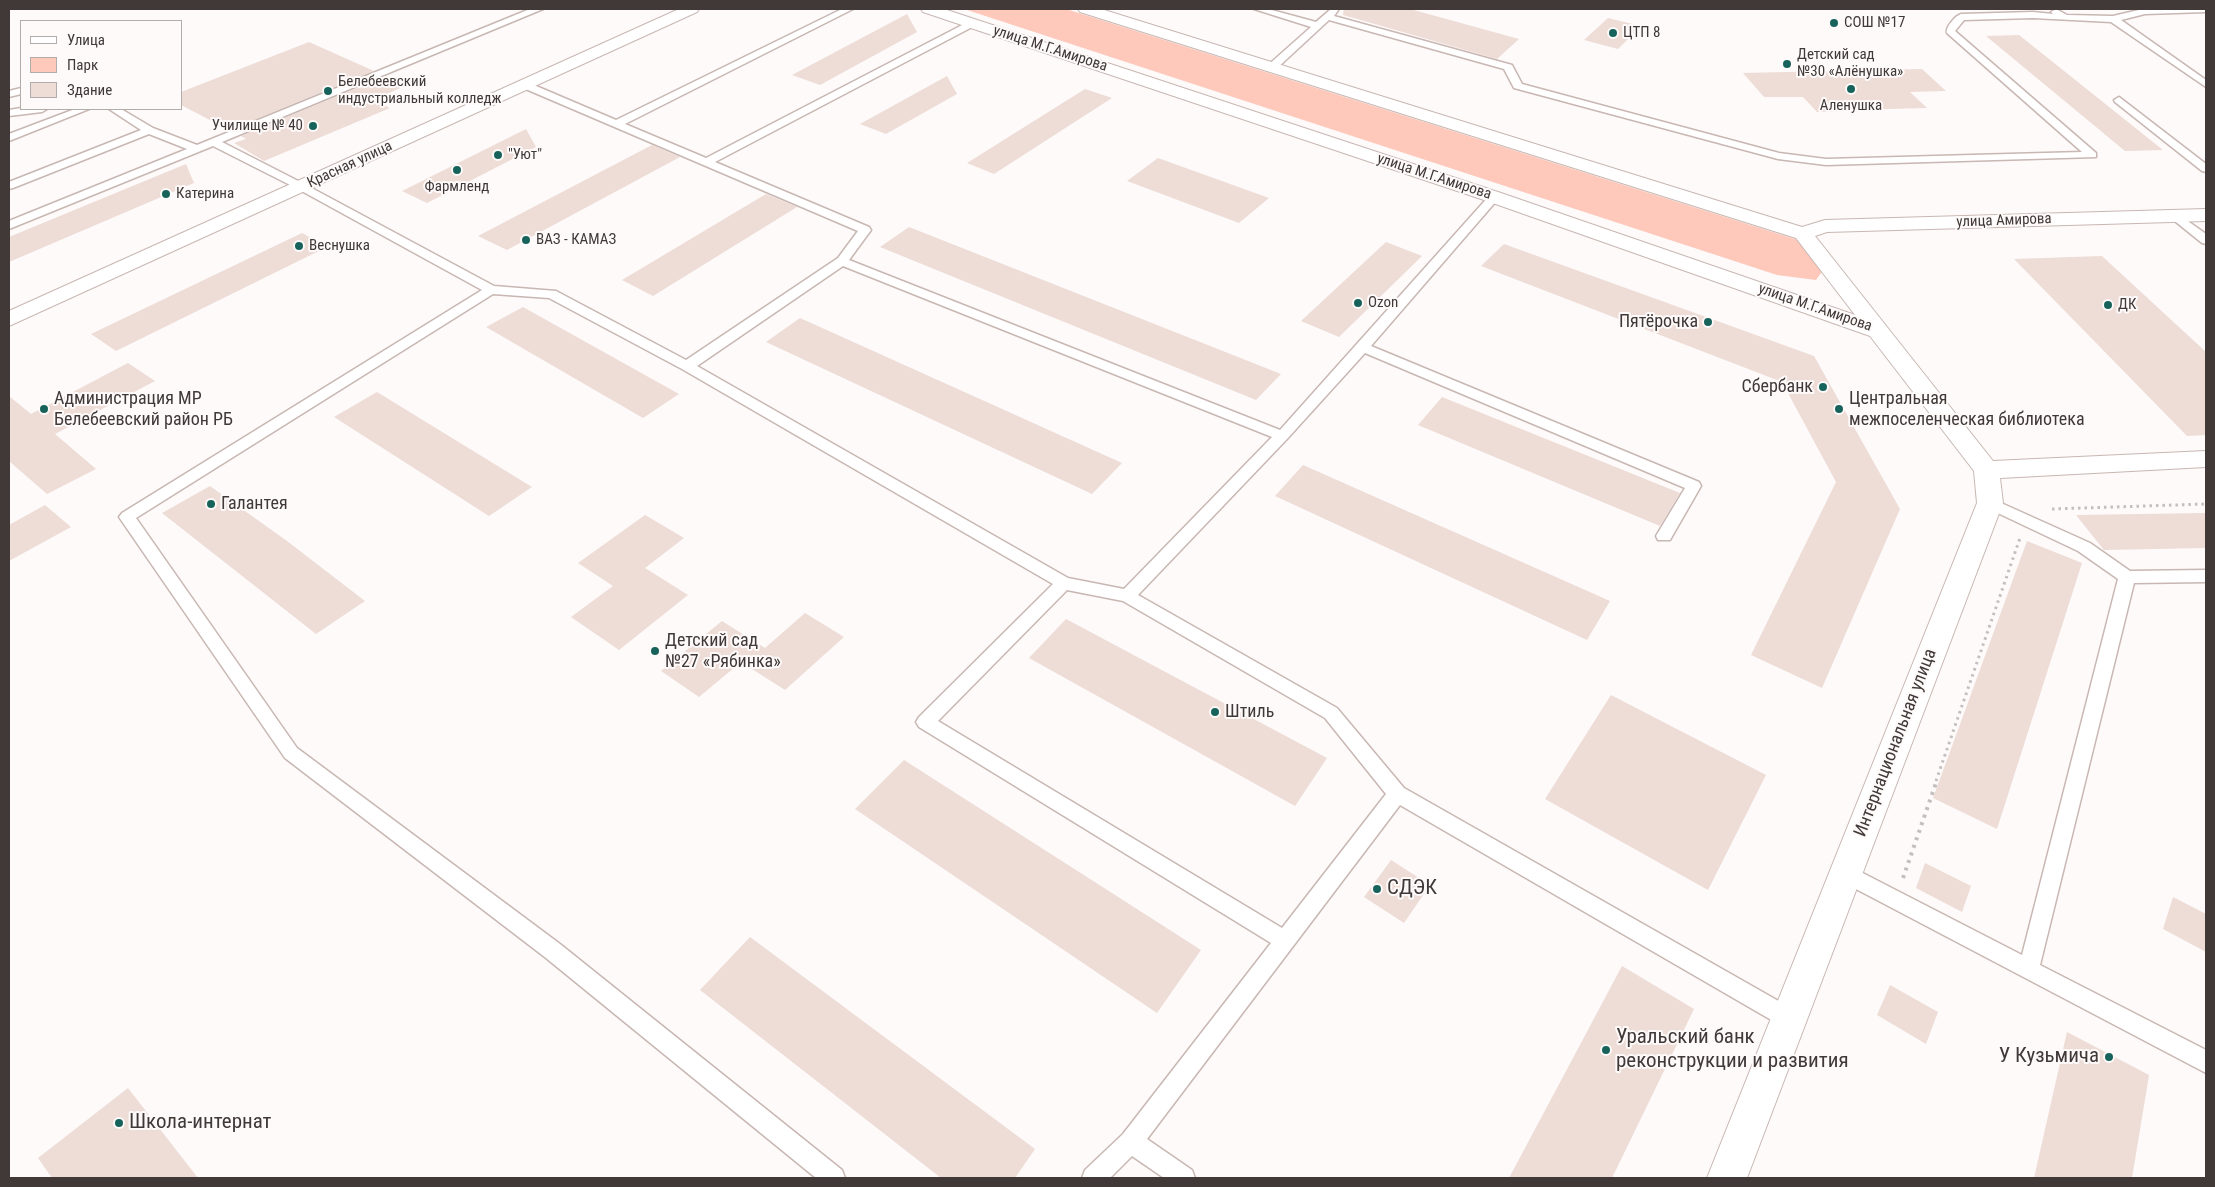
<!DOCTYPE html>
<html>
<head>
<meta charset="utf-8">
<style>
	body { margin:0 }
	#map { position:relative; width:2215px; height:1187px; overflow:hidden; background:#fdfaf9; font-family:"Roboto Condensed",sans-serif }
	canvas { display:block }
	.frame { position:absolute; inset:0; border:10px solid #403937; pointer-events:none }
	.legend { position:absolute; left:20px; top:20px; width:162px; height:90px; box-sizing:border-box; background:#fdfaf9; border:1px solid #b1adab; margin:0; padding:6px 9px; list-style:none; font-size:15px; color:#403937 }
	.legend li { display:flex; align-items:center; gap:10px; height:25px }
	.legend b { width:25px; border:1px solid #b1adab }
</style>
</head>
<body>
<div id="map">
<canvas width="2215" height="1187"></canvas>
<div class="frame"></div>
<ul class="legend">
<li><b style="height:6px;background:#fff"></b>Улица</li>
<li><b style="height:14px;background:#fec8bb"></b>Парк</li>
<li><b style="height:14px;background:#eedcd7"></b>Здание</li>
</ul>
</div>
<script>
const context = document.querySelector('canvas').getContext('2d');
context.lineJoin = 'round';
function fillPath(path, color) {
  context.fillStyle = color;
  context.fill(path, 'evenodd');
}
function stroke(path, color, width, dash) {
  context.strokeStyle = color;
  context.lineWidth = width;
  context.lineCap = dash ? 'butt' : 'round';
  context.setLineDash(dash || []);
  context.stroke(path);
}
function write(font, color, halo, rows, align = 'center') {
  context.font = font + ' "Roboto Condensed",sans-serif';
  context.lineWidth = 4;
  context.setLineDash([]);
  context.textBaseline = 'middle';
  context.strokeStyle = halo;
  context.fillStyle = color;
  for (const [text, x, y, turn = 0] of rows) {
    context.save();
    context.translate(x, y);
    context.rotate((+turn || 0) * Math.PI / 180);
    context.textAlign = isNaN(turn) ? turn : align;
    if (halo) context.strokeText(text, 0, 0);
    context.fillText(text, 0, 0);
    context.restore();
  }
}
const green = new Path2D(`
	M964,9H1066L1801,241L1827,265L1816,280L1777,275Z`);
const building = new Path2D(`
	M1344,9H1410L1519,39L1497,59L1343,15Z
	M907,14L917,32L820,85L792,75Z
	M1608,18L1641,26L1618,49L1584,40Z
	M2019,35L2163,150L2125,151L1986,36Z
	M309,42L374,71L229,130L181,105V92Z
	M1922,69L1946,91L1910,92L1927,108L1852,110L1853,111L1817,112L1803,97H1764L1743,73Z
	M386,76L407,85L373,100L390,108L264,161L234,143L246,139L241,136Z
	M947,76L957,94L886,134L860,124Z
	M1085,89L1112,98L994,174L967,163Z
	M526,129L536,147L427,203L402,191Z
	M652,145L680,157L507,250L478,236Z
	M1158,158L1269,198L1239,223L1127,181Z
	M186,164L194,183L9,262V237Z
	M766,194L797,207L653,296L622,280Z
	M909,227L1281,374L1256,400L880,247Z
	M302,233L327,247L116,351L91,334Z
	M1386,242L1422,256L1339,337L1301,321Z
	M1504,244L1814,356L1900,509L1822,688L1751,655L1836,482L1782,382L1481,266Z
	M2102,256L2206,352V435L2187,436L2014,259Z
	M523,307L679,394L643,418L486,327Z
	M800,318L1122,463L1092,494L766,342Z
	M128,363L155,381L55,434L96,469L47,494L9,461V396L31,414Z
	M377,392L532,487L489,516L334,417Z
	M1442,397L1680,493L1660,526L1418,425Z
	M1303,465L1610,601L1587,640L1275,496Z
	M210,486L287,541L365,601L316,634L162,513Z
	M45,505L71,527L9,561V525Z
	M2206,513V548L2104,550L2076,515Z
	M645,515L684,538L645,568L688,595L619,650L571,617L613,586L578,563Z
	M2027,541L2082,563L1997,829L1933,798Z
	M805,613L844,637L785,690L741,662L699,697L661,671L722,621L765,648Z
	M1066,619L1327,758L1295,806L1029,658Z
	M1611,695L1766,775L1708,890L1545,799Z
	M904,760L1201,950L1157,1013L855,809Z
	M1391,860L1430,885L1404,923L1364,897Z
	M1925,863L1971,886L1962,912L1916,888Z
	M2173,897L2206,914V952L2163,929Z
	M750,937L1035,1149L1015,1178H941L700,990Z
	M1622,966L1694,1009L1612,1178H1509Z
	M1890,985L1938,1012L1926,1044L1877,1015Z
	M2067,1032L2149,1075L2132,1178H2034Z
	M128,1088L198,1178H52L38,1158Z`);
const pathFar1 = new Path2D(`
	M2052,509L2206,504
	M1936,781L2020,538`);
const path = new Path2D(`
	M1903,878L1937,780`);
const lane = new Path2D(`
	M530,9H543L222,142L306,185L494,286L556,291L686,360L838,258L858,231L521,87V83H529L616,120L842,9H853L625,124L706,158L970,21H976V25L715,162L869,227L871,230L849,260L1280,430L1490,195H1498V199L1371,346L1699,482L1701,486L1670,540H1658L1656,536L1685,488L1365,353L1287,439L1138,595L1337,708L1404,788L1796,1011L1799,1018L1796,1025L1788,1028L1780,1025L1400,805L1147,1139L1192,1170L1195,1178H1164L1132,1156L1110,1178H1082L1085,1170L1123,1134L1271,943L919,727L916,722L919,717L1053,584L682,369L549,298L493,294L136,518L297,748L560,944L842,1170L845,1178H816L546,958L285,758L119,517L122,513L482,290L298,189L213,146L9,229V221L187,149L149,134L13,188L9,189V182L141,130L109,109H121L153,128L197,145ZM843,266L1272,437L1124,589L1068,578L697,366ZM1067,590L1123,601L1325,718L1386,794L1282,928L938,721Z
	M1254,9H1268L1316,22L1331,9H1339L1334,16L1512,65L1522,84L1779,153L1826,159L2082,152L1947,33C1945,28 1955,16 1961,14L2033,12L2053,14L2051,12L2056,9L2067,15L2113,16L2143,9H2206V12L2145,14L2121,20L2206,80V87L2111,22L2033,18L1964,20L1955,31L2096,153V157L1826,165L1778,159L1514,88L1504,69L1329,20L1275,70H1267V66L1311,27Z
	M21,88V94L9,97V91Z
	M2119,97L2206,164V172L2202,171L2115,102L2114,100Z
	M21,108V109H47L42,112L9,116V110Z
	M75,109H89L9,141V134Z
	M2175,212L2206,234V244L2202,243L2171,218V214Z
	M1990,498L2090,543L2130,571L2206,570V582L2134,583L2040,965L2206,1050V1073L1837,879L1834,873L1837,867L1844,864L1851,867L2022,955L2118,579L2078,551L1985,507L1982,503L1985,499Z`);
const secondary = new Path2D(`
	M679,9H699L697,12L9,326V311Z
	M921,9H944L1501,193L1855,315L1796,238L1080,12L1078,9H1101L1802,227L1825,220L2206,209V221L1827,232L1815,236L1993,461L2206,451V467L2000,478L2003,503L1747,1178H1707L1977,503L1974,471L1870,336L1487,201L923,12Z`);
const markers = [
	[1834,23,5,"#17635b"],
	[1613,33,5,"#17635b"],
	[1787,64,5,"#17635b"],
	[1851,89,5,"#17635b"],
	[328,91,5,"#17635b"],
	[313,126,5,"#17635b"],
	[498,155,5,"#17635b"],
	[457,170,5,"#17635b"],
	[166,194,5,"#17635b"],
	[526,240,5,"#17635b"],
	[299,246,5,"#17635b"],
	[1358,303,5,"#17635b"],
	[2108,305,5,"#17635b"],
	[1708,322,5,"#17635b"],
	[1823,387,5,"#17635b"],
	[44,409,5,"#17635b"],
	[1839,409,5,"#17635b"],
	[211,504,5,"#17635b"],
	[655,651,5,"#17635b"],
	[1215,712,5,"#17635b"],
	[1377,889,5,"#17635b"],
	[1606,1050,5,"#17635b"],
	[2109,1057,5,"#17635b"],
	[119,1123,5,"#17635b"]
];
const farPoinames = [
	["СОШ №17",1844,23],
	["ЦТП 8",1623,33],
	["Детский сад",1797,55],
	["№30 «Алёнушка»",1797,72],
	["Белебеевский",338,82],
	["индустриальный колледж",338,99],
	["Аленушка",1851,106,"center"],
	["Училище № 40",303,126,"right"],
	["\"Уют\"",508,155],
	["Фармленд",457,187,"center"],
	["Катерина",176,194],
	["ВАЗ - КАМАЗ",536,240],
	["Веснушка",309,246],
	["Ozon",1368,303],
	["ДК",2118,305]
];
const farStreetnames = [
	["улица М.Г.Амирова",1050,49,18],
	["Красная улица",350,165,-25],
	["улица М.Г.Амирова",1434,177,18],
	["улица Амирова",2004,221,-2],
	["улица М.Г.Амирова",1815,308,19]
];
const poiNames = [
	["Пятёрочка",1698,322,"right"],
	["Сбербанк",1813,387,"right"],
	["Администрация МР",54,399],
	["Белебеевский район РБ",54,420],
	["Центральная",1849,399],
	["межпоселенческая библиотека",1849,420],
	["Галантея",221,504],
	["Детский сад",665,641],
	["№27 «Рябинка»",665,662],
	["Штиль",1225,712]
];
const streetNames = [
	["Интернациональная улица",1896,743,-69]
];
const nearPoinames = [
	["СДЭК",1387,889],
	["Уральский банк",1616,1038],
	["реконструкции и развития",1616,1062],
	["У Кузьмича",2099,1057,"right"],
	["Школа-интернат",129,1123]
];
fillPath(green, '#fec8bb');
fillPath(building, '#eedcd7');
stroke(lane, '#c8b7b2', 3);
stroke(secondary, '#c8b7b2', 2);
stroke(pathFar1, '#c3bfbe', 3, [2.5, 4]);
stroke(path, '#c3bfbe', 4, [3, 5]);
fillPath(lane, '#fff');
fillPath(secondary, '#fff');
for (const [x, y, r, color] of markers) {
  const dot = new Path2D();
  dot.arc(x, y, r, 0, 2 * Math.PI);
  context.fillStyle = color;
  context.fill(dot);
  stroke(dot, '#fdfaf9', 2);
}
write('15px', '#403937', '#fdfaf9', farPoinames, 'left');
write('15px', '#403937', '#fdfaf9', farStreetnames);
write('18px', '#403937', '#fdfaf9', poiNames, 'left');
write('18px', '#403937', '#fdfaf9', streetNames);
write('21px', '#403937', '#fdfaf9', nearPoinames, 'left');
</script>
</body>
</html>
